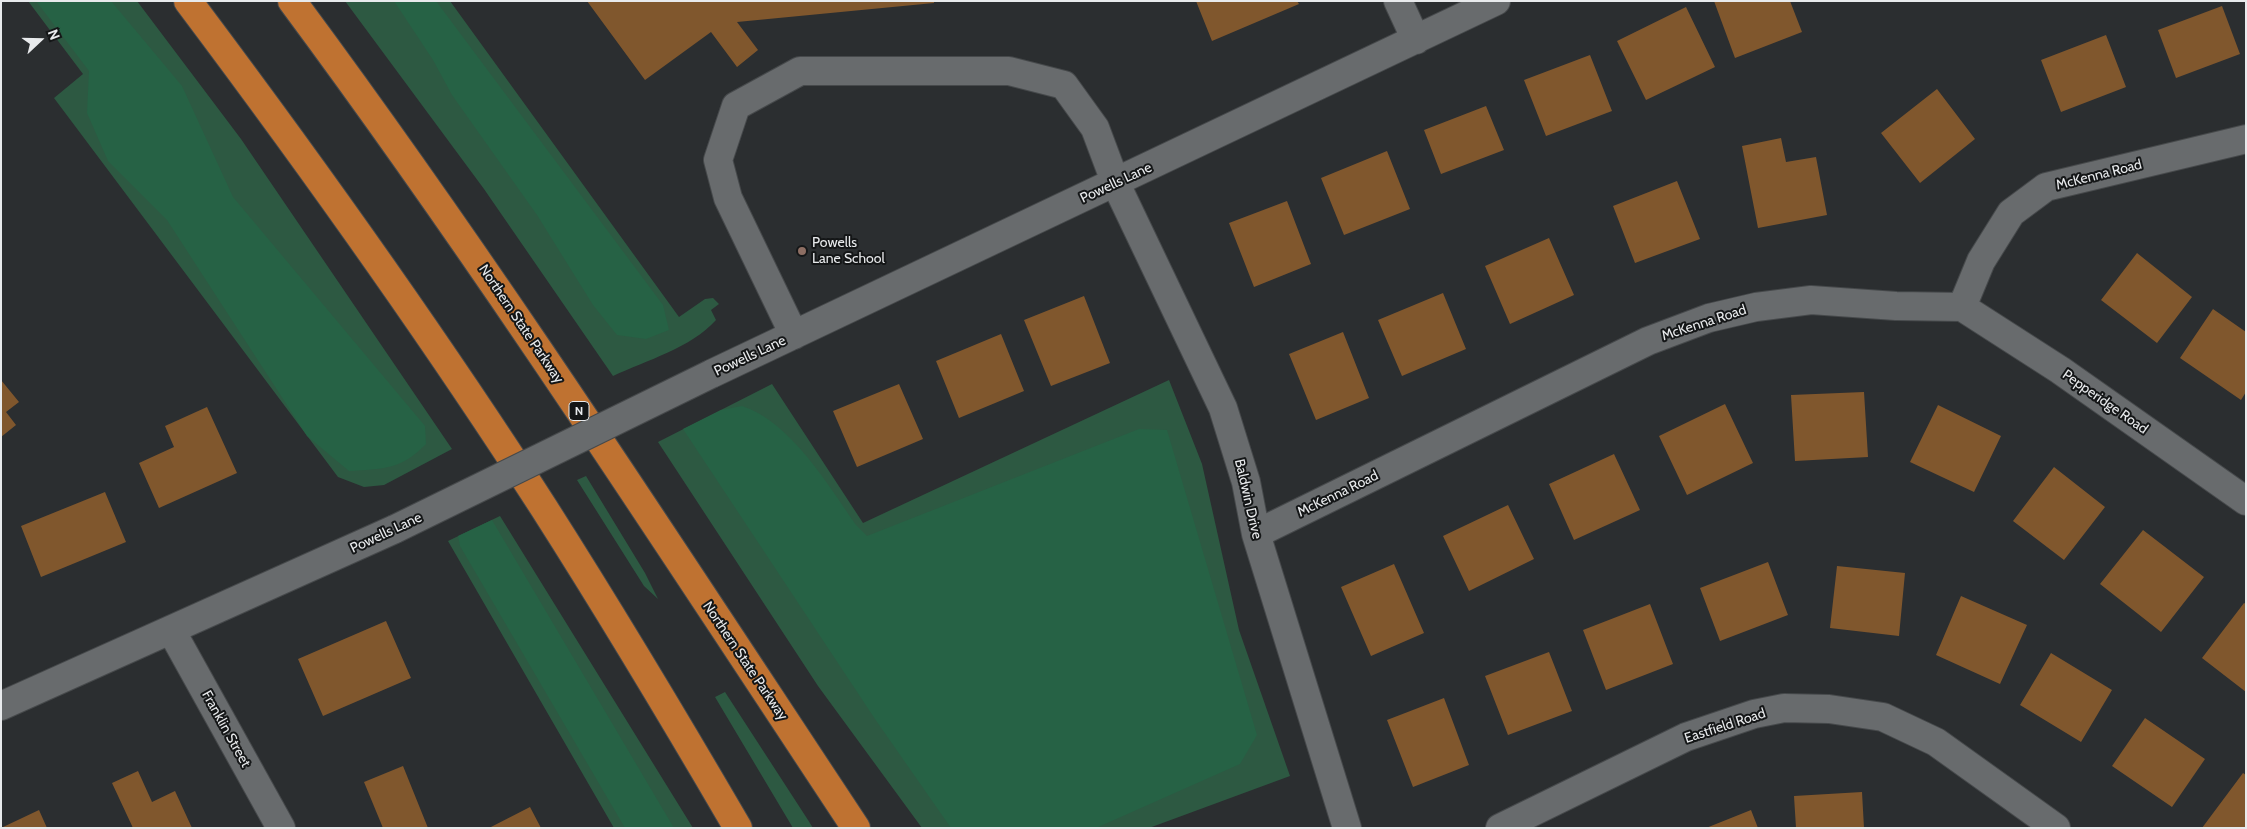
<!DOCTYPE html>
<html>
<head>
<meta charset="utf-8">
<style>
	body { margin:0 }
	#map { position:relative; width:2247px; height:829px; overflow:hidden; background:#2b2e30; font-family:Cabin,sans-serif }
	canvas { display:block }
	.frame { position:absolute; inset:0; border:2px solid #e8eaec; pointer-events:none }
	.north { position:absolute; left:15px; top:15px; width:50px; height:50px; -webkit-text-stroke:4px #141617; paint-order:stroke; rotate:69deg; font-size:14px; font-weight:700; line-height:20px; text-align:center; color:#e8eaec }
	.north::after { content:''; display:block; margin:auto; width:18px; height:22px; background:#e8eaec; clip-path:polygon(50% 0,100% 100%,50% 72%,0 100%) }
</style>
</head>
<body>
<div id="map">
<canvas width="2247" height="829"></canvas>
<div class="frame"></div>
<div class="north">N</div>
</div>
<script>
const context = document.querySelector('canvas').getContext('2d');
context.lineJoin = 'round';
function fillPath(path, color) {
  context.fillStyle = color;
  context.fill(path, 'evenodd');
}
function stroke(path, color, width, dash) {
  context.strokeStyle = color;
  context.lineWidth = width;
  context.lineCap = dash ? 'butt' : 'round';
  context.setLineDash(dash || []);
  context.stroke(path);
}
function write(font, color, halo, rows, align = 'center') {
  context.font = font + ' Cabin,sans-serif';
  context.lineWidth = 4;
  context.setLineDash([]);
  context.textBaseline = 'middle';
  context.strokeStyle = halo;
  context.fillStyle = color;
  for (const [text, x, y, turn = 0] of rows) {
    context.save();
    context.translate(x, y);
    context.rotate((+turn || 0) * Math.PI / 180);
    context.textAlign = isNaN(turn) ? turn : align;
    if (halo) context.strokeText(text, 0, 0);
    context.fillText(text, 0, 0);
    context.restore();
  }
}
const green = new Path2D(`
	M28,1H137L241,139L452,449L384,485L364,487L338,477L54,98L83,74Z
	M345,1H450L679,317L705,299L713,298L719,304L711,310L716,320C691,348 647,360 613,376L484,189Z
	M1169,380L1202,464L1239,630L1290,776L1149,828H922L818,686L658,442L772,384L863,523Z
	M586,476L645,573L658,599L644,586L577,480Z
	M500,516L693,828H614L448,541Z
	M725,692L808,820L813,828H793L715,697Z`);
const forest = new Path2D(`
	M36,1H111L182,86L233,197L425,426L426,444C401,470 382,469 349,471L307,436L167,220L108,161L87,113L89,71Z
	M394,1H436L663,305L669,330L646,339L617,335L593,305L537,215L452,95L433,60Z
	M742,406C791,422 828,485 856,525L867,536L1139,429L1167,430L1257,735L1240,764L1096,828H951L875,719L683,429L721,410Z
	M492,520L674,828H625L460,546L458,536Z`);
const building = new Path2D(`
	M587,1H934V3L737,22L758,50L737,67L711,32L645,80Z
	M1196,1H1297L1299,4L1212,41Z
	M1714,1H1790L1802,32L1735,58Z
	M2222,6L2240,54L2176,78L2158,30Z
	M1686,7L1715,67L1646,100L1617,41Z
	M2106,35L2126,87L2061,112L2041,60Z
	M1590,55L1612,111L1546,136L1524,80Z
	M1937,89L1975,139L1920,183L1881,133Z
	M1486,106L1504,150L1441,174L1424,130Z
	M1781,138L1786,162L1816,157L1827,215L1758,228L1742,146Z
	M1387,151L1410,209L1344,235L1321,178Z
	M1677,181L1700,239L1635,263L1613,206Z
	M1287,201L1311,264L1254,287L1229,223Z
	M1549,238L1574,295L1510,324L1485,266Z
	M2137,253L2192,297L2157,343L2101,300Z
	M1443,293L1466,349L1402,376L1378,320Z
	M1084,296L1110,363L1051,386L1024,320Z
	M2213,309L2246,332V392L2241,400L2180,358Z
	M1343,332L1369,398L1316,420L1289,354Z
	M1001,334L1024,391L959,418L936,361Z
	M1,380L19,402L6,412L16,425L1,437Z
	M899,384L923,439L857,467L833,411Z
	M1864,392L1868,457L1795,461L1791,395Z
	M1725,404L1753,463L1687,495L1659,436Z
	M1938,405L2001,436L1974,492L1910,462Z
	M207,407L237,473L159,508L139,463L174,447L165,426Z
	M1614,454L1640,510L1574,540L1549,484Z
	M2054,467L2105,507L2064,560L2013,521Z
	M105,492L126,542L41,577L21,526Z
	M1508,505L1534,559L1469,591L1443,536Z
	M2143,530L2204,577L2161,632L2100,584Z
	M1768,562L1788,615L1720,641L1700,588Z
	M1394,564L1424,633L1371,656L1341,587Z
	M1837,566L1905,573L1899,636L1830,628Z
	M1961,596L2027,625L2000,684L1936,655Z
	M2244,603L2246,604V692L2202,658Z
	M1650,604L1673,664L1606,690L1583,630Z
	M386,621L411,678L323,716L298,659Z
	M1549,652L1572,711L1508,735L1485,676Z
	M2051,653L2112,690L2081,742L2020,705Z
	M1444,698L1469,765L1413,787L1387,720Z
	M2145,718L2205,759L2172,807L2112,766Z
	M403,766L428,828H383L364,782Z
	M138,771L152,802L175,791L192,828H133L112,783Z
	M2243,773L2246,775V828H2202Z
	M1862,792L1864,828H1796L1794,796Z
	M530,807L541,828H489Z
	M39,810L47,828H1Z
	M1751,810L1758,828H1706Z`);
const minor = new Path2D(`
	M1398,1L1416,40
	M1962,307L1981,261L2011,213L2046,187L2246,139
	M1962,307L2060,370L2246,501
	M794,335L728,198L718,160L736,106L800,71H1009L1064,85L1095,128L1116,184L1223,408L1246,482L1256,534L1347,828
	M711,374L1496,1
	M1256,534L1648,341L1709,318L1756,307L1811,300L1896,306L1962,307
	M171,630L281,828
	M1,706L395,529
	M1500,828L1686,737L1754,714L1784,708L1829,709L1883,717L1936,742L2056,828`);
const highway = new Path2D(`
	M188,1C312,166 432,334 544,508C611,613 675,720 738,828
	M292,1C491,269 672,550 856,828`);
const minorBridge = new Path2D(`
	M395,529L711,374`);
const markers = [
	[802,251,5,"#8d6e63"]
];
const shields = [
	[579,411,20]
];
const shieldNames = [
	["N",579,411]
];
const streetNames = [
	["McKenna Road",2099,175,-14],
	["Powells Lane",1116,183,-25],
	["McKenna Road",1704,323,-18],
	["Northern State Parkway",521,324,56],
	["Powells Lane",750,356,-25],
	["Pepperidge Road",2105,402,35],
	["McKenna Road",1338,494,-26],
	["Baldwin Drive",1248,499,77],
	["Powells Lane",386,533,-25],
	["Northern State Parkway",745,661,56],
	["Eastfield Road",1725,726,-18],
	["Franklin Street",226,729,61]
];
const poiNames = [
	["Powells",812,243],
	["Lane School",812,259]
];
fillPath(green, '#2d5942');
fillPath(forest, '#266245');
fillPath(building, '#80572d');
stroke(minor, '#46494b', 30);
stroke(highway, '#46494b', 30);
stroke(minor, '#686b6d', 28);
stroke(highway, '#bf7231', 28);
stroke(minorBridge, '#46494b', 30, []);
stroke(minorBridge, '#686b6d', 28);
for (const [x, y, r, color] of markers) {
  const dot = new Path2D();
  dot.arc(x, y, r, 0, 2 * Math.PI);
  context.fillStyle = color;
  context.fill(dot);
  stroke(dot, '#141617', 2);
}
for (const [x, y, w] of shields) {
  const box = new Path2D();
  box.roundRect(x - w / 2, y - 9.5, w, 19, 4);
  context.fillStyle = '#141617';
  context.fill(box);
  stroke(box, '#e8eaec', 1);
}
write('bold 12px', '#e8eaec', null, shieldNames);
write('14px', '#e8eaec', '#141617', streetNames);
write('14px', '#e8eaec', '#141617', poiNames, 'left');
</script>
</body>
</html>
